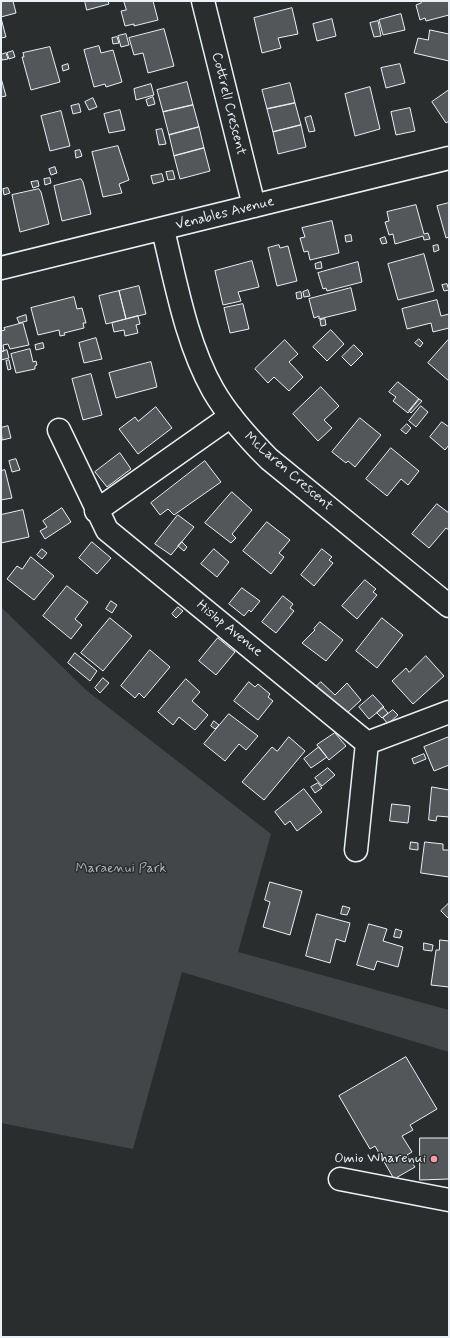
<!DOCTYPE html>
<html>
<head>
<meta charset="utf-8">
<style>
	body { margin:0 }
	#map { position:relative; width:450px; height:1338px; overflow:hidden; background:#2a2d2e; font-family:Mynerve,sans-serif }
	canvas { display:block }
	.frame { position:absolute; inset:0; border:2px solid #e8f1f8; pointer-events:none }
</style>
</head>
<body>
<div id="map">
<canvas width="450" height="1338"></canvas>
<div class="frame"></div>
</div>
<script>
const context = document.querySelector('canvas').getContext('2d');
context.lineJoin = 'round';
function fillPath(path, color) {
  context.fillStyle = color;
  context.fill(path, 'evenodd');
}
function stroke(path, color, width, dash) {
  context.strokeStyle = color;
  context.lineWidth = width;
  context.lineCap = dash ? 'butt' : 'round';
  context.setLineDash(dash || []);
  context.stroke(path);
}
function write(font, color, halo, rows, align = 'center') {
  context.font = font + ' Mynerve,sans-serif';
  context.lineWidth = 3;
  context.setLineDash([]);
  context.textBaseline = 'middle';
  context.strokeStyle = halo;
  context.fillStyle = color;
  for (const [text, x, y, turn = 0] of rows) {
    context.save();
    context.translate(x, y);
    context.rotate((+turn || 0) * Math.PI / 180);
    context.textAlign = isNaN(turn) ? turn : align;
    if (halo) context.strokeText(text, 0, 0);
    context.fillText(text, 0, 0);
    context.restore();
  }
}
const green = new Path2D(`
	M1,607L86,690L271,834L238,952L449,1010V1052L182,972L133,1149L1,1123Z`);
const building = new Path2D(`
	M1,1H13L16,13L1,17Z
	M85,1H108L109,4L87,10Z
	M124,1H153L158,20L134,26V24L125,26L121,11L126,10Z
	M421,1H449V15L426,21L425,18L420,20L416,5L421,3Z
	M292,8L298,34L278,38L281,48L262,53L254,18Z
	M401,14L405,30L383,35L379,20Z
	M1,18L6,37L1,38Z
	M332,19L336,36L317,41L313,24Z
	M378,21L381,36L374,37L370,23Z
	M164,29L174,66L148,73L143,53L134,55L129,38Z
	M430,30L449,34V61L414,53L418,38L428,40Z
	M126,34L129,45L121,47L118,36Z
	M117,37L119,43L113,44L112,38Z
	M99,46L101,53L113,50L122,82L106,87L105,84L94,87L84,50Z
	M50,47L60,82L31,90L22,57H24L23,53Z
	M13,51L15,57L9,59L7,53Z
	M6,53L8,59L2,60L1,55Z
	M68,64L69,69L63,71L62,66Z
	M400,64L405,83L386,88L381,68Z
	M1,78L6,96L1,97Z
	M187,82L193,105L163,112L157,90Z
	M290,83L295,103L267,109L262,90Z
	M151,84L154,95L136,100L134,89Z
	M370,87L380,129L355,136L345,94Z
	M449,90V121L446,123L432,102Z
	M153,97L155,104L148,106L146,100Z
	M93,98L97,107L89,110L85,102Z
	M295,103L301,125L273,132L267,109Z
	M79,104L81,112L73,114L71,106Z
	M193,105L199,127L169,135L163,112Z
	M410,108L415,131L396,135L391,112Z
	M120,110L125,130L109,133L104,114Z
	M61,111L70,146L50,151L41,116Z
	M311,116L315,131L309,132L305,118Z
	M301,125L306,147L278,154L273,132Z
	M199,127L204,148L174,156L169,135Z
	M162,129L166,144L159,145L156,130Z
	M118,146L129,180L119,184L122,193L103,197L92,152Z
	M204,148L210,171L180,179L174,156Z
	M80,150L82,156L76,158L75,151Z
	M55,167L57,173L51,175L49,169Z
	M173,171L175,179L168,180L166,172Z
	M162,174L164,181L153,184L151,176Z
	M50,178L51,183L45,185L44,179Z
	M81,179L83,182L91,214L62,221L54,186Z
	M38,181L39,186L33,188L31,182Z
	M8,188L10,193L4,195L3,189Z
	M39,189L41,192L49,224L20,232L12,195Z
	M449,203V237L446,238L437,206Z
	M416,205L424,234L428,233L430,239L424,240L423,236L395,244L393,234L389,235L385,222L389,221L387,212Z
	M332,221L339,253L310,260L308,251L304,252L300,238L305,237L302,228Z
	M351,235L352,241L346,242L345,236Z
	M385,237L387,243L382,244L380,239Z
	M279,245L280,248L288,246L297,281L277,286L268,248Z
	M438,245L439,250L434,252L433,246Z
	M424,254L434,291L398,300L388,264Z
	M252,261L259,287L238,292L241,301L223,305L215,271Z
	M321,262L322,268L316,269L315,264Z
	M358,262L362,282L327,291L326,288L323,289L318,273Z
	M447,284L449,290L444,291L442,285Z
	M139,286L146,314L126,319L119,291Z
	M351,288L356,310L319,319V316L314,318L309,299Z
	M308,290L310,296L304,297L303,292Z
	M119,291L126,319L106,324L99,296Z
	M301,292L302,298L297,299L296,293Z
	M74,297L77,309L82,308L86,323H83L84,328L64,333L65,335L60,336L59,330L38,335L31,308Z
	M437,300L441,316L449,314V328L433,332L431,323L407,329L402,309Z
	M243,304L249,329L230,333L224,308Z
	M26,315L27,321L19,323L17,318Z
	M138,316L140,324L136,325L138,333L125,336L124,330L114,332L112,323Z
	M325,319L326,325L321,326L320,320Z
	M23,323L29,345L10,349L8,344L3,345L4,351L1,352V331L5,330L4,328Z
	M331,330L344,344L327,361L313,347Z
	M96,338L102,359L84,363L79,343Z
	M419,339L423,343L420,347L415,343Z
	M449,339V381L428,363Z
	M285,340L298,354L289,362L303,377L289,391L274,377L268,383L255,369Z
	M43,343L44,348L36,350L35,345Z
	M354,345L363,354L351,366L342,357Z
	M30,349L33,362L36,361L37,365L35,366V369L16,373L11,354Z
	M7,350L9,358L1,360V352Z
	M9,360L11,369L8,370L6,361Z
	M151,362L157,387L116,398L109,373Z
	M91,374L102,415L83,420L72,379Z
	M398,382L419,399L408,413L393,401L396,397L389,392Z
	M321,387L339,406L324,420L332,428L318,441L293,414Z
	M419,399L422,401L411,413L409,411Z
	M421,406L428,412L416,427L409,421Z
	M156,407L172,428L138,454L119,429L135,417L138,421Z
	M360,418L381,435L355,467L348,461L346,463L332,452Z
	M442,422L449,427V445L445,450L430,437Z
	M407,424L411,428L406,434L401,430Z
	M8,426L11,438L2,440L1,428Z
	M391,448L419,471L408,485L401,479L387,496L366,479Z
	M120,453L131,469L107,487L95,472Z
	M16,459L20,470L12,472L9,461Z
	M205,461L221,482L174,515L168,509L160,515L151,503Z
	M5,470L12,498L1,500V471Z
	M232,492L252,510L232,534L236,538L231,543L205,523Z
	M437,504L449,513V530L446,528L429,548L412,534Z
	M62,508L71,522L45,539L40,531L47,527L43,521Z
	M23,510L29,537L1,543V515Z
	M178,515L194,527L171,555L155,544Z
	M267,522L290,540L279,553L284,557L271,574L243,551Z
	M92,542L111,558L97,574L79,558Z
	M182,542L187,547L184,551L178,546Z
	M42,549L47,553L42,559L37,555Z
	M214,549L229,562L217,577L201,564Z
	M322,549L332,557L329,560L333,563L314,586L301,575Z
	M31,557L54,576L34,600L7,579L17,566L22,569Z
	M365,580L376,589L373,592L377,595L357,619L342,606Z
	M67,586L88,602L75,619L82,625L71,639L43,616Z
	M242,588L260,601L251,612L249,610L244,616L229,604Z
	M283,596L293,604L290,608L294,611L276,633L262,622Z
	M111,601L117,605L112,613L106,609Z
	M178,607L183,611L176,618L172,614Z
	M110,618L132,636L103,671L81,653Z
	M382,618L403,635L377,668L356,651Z
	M320,622L343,640L326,661L302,643L315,630L314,629Z
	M218,638L235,652L216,675L199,661Z
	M150,650L170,667L144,698L139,693L135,698L121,686Z
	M75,653L97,671L90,681L68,663Z
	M426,656L444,676L413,704L392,681L406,668L409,672Z
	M103,678L109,683L100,693L95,688Z
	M186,679L200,692L192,701L208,715L195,730L179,717L173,725L158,712Z
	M249,682L255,687L258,684L270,694L268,697L273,701L258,720L234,701Z
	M321,682L335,695L347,683L361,700L347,713L315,688Z
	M373,695L384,707L369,719L359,707Z
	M383,707L388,713L382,718L377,713Z
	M393,710L398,715L388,724L383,718Z
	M229,714L258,736L246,750L239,744L225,761L204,744Z
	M214,721L219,725L215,729L211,726Z
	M335,733L346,746L329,760L317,745Z
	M289,737L305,751L264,800L242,782L272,747L277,751Z
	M449,737V765L434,771L424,747Z
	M319,747L327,757L311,768L304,759Z
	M424,754L426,759L414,764L412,759Z
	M328,768L335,775L322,786L315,778Z
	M318,783L322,788L315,793L311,787Z
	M432,787L449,790V817L437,816L436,821L429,820Z
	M304,789L322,812L297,831L290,821L285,825L275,812Z
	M392,804L410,806L408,823L390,821Z
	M411,842L418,843V850L410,849Z
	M425,842L443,844V850H449V877L421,873Z
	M270,882L302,891L290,935L263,927L270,902L265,900Z
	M449,903V919L441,911Z
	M343,906L350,908L347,915L341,914Z
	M317,914L350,923L345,942L336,939L330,963L306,956Z
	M369,924L387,929L383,941L403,947L398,967L377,961L374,970L357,965Z
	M396,929L402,931L400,938L394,937Z
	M440,940L449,941V987L431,985L436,950H439Z
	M424,943L433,945L432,951L424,950Z
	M406,1057L437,1109L410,1125L413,1130L402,1136L412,1152L407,1155L415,1167L394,1179L375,1146L370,1149L339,1096Z
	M420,1138H449V1179L420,1180Z`);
const minor = new Path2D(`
	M203,1L254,206
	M163,230C176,283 186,342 213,390C228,416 248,438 269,459L449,606
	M1,268L449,158
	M59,430L107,530L367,743L356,850
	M96,511L231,416
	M367,743L449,712
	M340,1179L449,1200`);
const markers = [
	[434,1159,4,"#ff9aa2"]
];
const streetNames = [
	["Cottrell Crescent",228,104,76],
	["Venables Avenue",225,214,-14],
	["McLaren Crescent",288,472,41],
	["Hislop Avenue",229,629,39]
];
const parkNames = [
	["Maraenui Park",121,869]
];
const poiNames = [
	["Omio Wharenui",426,1159]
];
fillPath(green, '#424648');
fillPath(building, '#535759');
stroke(building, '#e8f1f8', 1);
stroke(minor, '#e8f1f8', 25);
stroke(minor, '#2a2d2e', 22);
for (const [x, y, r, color] of markers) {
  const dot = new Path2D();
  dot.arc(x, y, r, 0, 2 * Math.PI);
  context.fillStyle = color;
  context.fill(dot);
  stroke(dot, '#2a2d2e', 1.5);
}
write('14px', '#e8f1f8', '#2a2d2e', streetNames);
write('14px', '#aeb5ba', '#2a2d2e', parkNames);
write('14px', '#e8f1f8', '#2a2d2e', poiNames, 'right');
</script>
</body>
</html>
